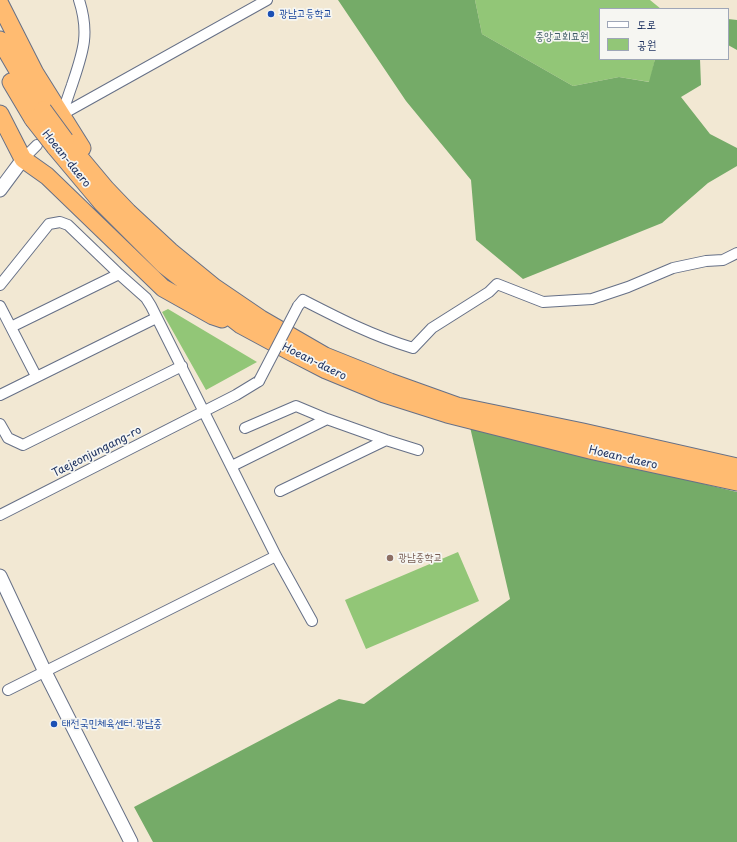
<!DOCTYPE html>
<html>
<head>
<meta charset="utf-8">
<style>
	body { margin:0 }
	#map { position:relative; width:737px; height:842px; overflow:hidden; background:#f2e8d3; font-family:"Playpen Sans","Poor Story",sans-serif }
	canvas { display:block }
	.legend { position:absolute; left:599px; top:8px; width:130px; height:52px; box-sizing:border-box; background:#f6f6f2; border:1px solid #9ea6b7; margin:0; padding:5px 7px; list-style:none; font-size:12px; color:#1b2f5e }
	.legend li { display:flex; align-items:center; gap:8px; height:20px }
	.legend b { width:20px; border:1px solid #9ea6b7 }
</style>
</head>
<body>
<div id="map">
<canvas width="737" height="842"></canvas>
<ul class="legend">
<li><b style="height:5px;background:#fff"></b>도로</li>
<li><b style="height:11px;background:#92c677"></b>공원</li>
</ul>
</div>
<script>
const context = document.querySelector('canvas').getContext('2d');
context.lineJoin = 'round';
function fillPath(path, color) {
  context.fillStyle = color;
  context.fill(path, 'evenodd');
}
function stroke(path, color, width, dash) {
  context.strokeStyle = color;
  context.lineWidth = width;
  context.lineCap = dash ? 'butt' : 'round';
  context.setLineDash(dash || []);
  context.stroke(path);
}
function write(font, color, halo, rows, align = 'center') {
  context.font = font + ' "Playpen Sans","Poor Story",sans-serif';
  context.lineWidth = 3.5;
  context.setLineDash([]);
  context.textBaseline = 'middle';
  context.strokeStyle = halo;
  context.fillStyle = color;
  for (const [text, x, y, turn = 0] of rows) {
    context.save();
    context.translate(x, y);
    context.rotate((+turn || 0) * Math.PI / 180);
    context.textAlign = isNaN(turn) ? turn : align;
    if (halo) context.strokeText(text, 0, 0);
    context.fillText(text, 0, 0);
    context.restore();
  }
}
const green = new Path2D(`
	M475,0H650L661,9H600V59H655L650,82L619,77L573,86L482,34Z
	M168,309L257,362L206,390L162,312Z
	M458,552L479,601L366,649L345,600Z`);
const forest = new Path2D(`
	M338,0H475L482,34L573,86L619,77L649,82L655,59H700L701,85L681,97L710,134L737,148V166L708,183L662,223L523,279L476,240L471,180L406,101Z
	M728,19L737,20V50L728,45Z
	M470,427L737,492V842H153L134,807L339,699L364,704L510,599Z`);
const minor = new Path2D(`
	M61,115L267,0
	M60,117C65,107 68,96 72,85C83,52 90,34 79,0
	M23,159L37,145
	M0,285L49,224L60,222L68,225L119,274L146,298L151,306L276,556L312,621
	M0,306L36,376
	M298,306L303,300C340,319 373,336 413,348L432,328L489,292L497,284L543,302L592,299L628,287L673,268L706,261L723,260L737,253
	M11,327L119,274
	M0,395L156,318
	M0,424L8,438L23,445L182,366
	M245,428L296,406L327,419
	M232,466L327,419L386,440L418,450
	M280,491L386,440
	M0,515L236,395L259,381
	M8,690L276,556`);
const tertiary = new Path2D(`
	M0,190L23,159
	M0,576L45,672L131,842`);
const trunk = new Path2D(`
	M0,4L35,73L82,148
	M0,40L21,76L43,110
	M11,82L33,119
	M0,114L23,159L47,176L163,288L213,316L222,319
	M65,140L106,189L128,212L170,251L214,287L261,319L325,356L390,382L457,406L583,432L737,467
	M55,147L102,203L164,265L241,325L291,352L326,370L384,394L447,414L594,451L737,482`);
const minorBridge = new Path2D(`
	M259,381L298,306`);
const trunkBridge = new Path2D(`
	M43,110L65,140
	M33,119L55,147`);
const markers = [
	[271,14,4,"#1a4fb4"],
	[390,558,4,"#8d6e63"],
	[54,724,4,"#1a4fb4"]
];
const transitNames = [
	["광남고등학교",279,14],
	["태전국민체육센터.광남중",62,724]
];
const parkNames = [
	["중앙교회묘원",562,37]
];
const streetNames = [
	["Hoean-daero",66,159,51],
	["Hoean-daero",314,362,26],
	["Taejeonjungang-ro",97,452,-27],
	["Hoean-daero",623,458,13]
];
const educationNames = [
	["광남중학교",398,558]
];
fillPath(green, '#92c677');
fillPath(forest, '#75ab68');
stroke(minor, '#667087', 12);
stroke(tertiary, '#667087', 15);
stroke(trunk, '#667087', 19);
stroke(minor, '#fff', 10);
stroke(tertiary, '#fff', 13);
stroke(trunk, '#ffbb71', 17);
stroke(minorBridge, '#667087', 12, []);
stroke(trunkBridge, '#667087', 19, []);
stroke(minorBridge, '#fff', 10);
stroke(trunkBridge, '#ffbb71', 17);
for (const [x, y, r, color] of markers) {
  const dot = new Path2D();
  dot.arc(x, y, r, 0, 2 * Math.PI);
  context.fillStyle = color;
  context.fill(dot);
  stroke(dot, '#f6f6f2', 1.5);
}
write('11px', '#164399', '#f6f6f2', transitNames, 'left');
write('11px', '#3f5c66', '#f6f6f2', parkNames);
write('11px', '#1b2f5e', '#f6f6f2', streetNames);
write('11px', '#785e54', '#f6f6f2', educationNames, 'left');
</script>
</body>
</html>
